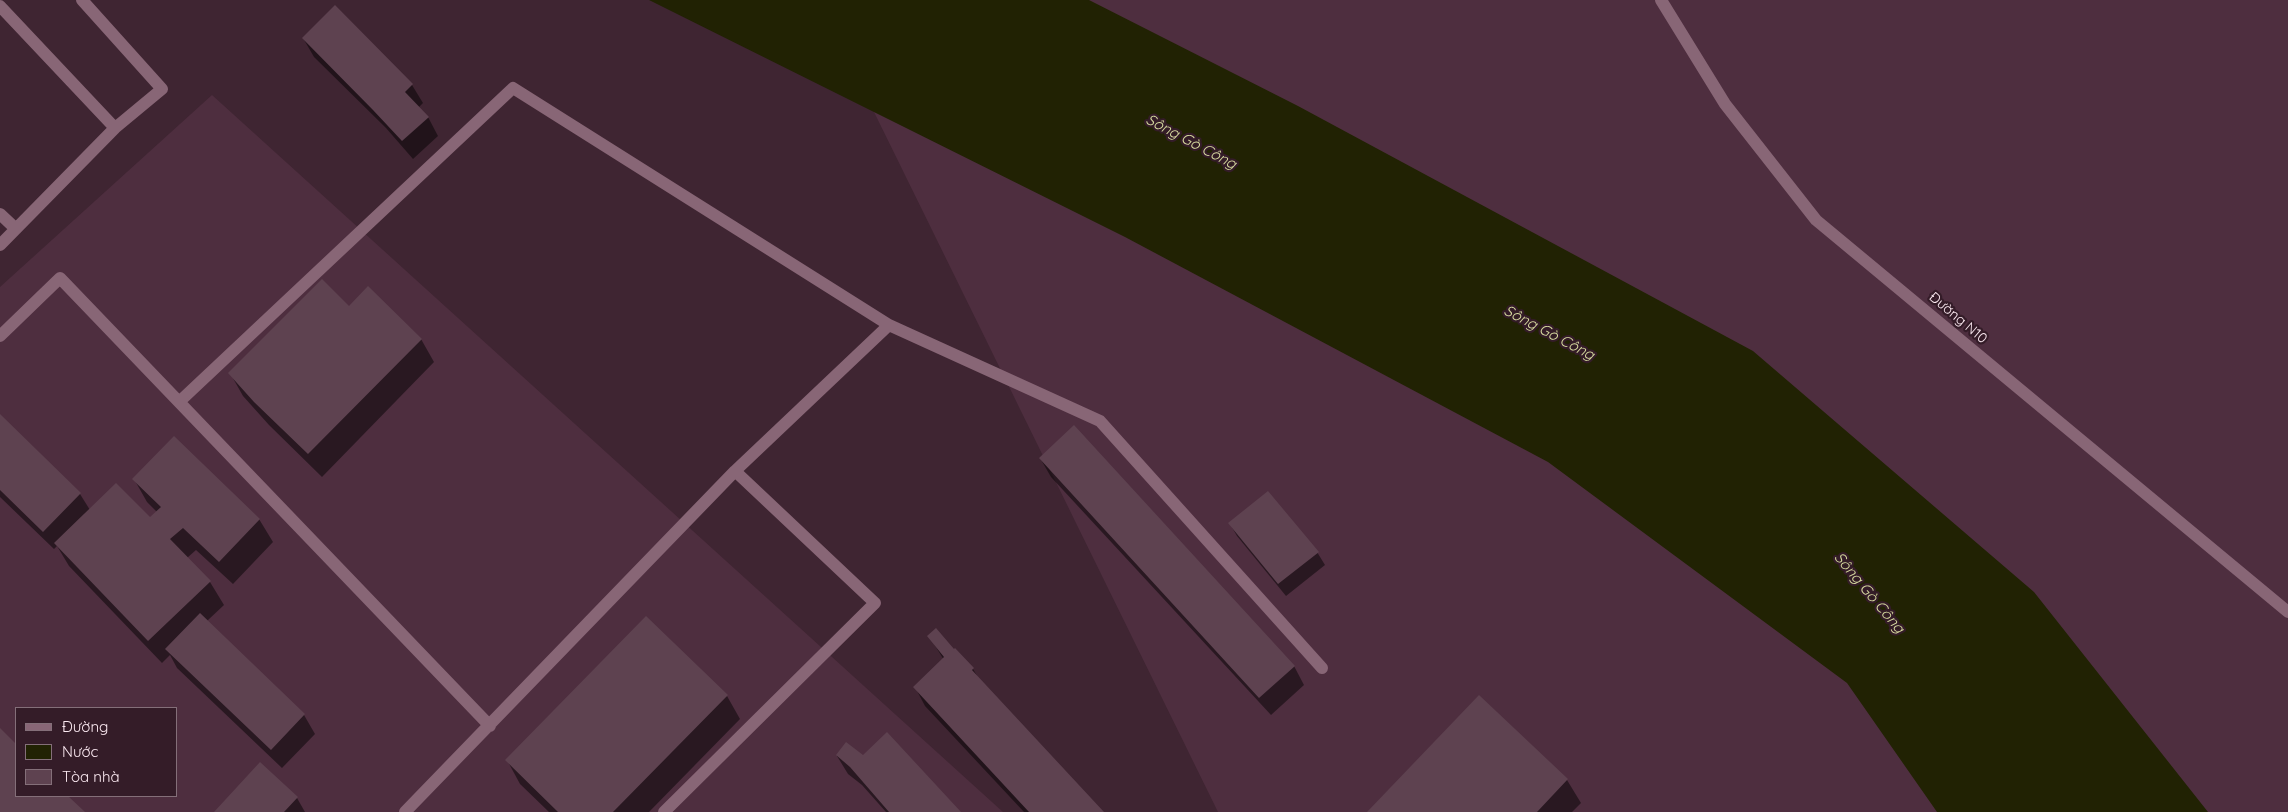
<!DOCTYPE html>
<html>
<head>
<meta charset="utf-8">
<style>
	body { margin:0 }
	#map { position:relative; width:2288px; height:812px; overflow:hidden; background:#3f2532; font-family:Quicksand,sans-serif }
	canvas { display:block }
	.legend { position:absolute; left:15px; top:707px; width:162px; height:90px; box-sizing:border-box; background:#341c28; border:1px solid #846f79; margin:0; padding:6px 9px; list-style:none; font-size:15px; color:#fdebf3 }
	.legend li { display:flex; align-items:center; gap:10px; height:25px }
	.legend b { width:25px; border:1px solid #846f79 }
</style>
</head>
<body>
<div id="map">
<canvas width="2288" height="812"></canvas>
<ul class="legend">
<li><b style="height:6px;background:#886676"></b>Đường</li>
<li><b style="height:14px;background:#212203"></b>Nước</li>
<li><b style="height:14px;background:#5e4250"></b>Tòa nhà</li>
</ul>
</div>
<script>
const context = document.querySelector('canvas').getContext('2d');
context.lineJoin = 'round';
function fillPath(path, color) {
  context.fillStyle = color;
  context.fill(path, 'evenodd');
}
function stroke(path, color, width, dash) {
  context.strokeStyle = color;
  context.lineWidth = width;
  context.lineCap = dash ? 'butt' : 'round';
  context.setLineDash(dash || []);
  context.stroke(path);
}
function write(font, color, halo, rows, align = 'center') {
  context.font = font + ' Quicksand,sans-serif';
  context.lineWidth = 4.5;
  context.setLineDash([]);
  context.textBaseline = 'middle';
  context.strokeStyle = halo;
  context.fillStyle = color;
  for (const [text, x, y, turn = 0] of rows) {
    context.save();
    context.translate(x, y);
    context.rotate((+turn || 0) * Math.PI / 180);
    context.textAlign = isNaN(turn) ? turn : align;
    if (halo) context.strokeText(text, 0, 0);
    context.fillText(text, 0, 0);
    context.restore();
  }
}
const built = new Path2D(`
	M819,0H2288V812H1218Z
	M212,95L1003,812H0V287ZM16,708H176V796H16Z`);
const water = new Path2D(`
	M649,0H1089L1298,106L1753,351L2034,592L2208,812H1937L1847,683L1548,462L1125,237Z`);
const shadow = new Path2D(`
	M303,38L412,85L423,103L418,108L428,117L438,136L413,159L386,128L314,57Z
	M349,307L421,339L434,362L322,477L269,425L243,396L230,373Z
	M0,416L80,494L90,510L150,519L157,512L147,502L134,479L259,519L273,542L233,584L196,550L187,558L210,582L224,605L207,621L304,715L315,734L282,768L177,668L170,655L162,663L69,566L57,546L54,549L0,497Z
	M1040,458L1294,666L1304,685L1271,715L1051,477Z
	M1230,524L1317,552L1325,565L1286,596L1237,536Z
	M929,636L954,651L955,650L973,669L979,679L1102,812H1024L925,706L915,687L944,660Z
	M727,696L740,719L649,812H549L520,784L507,760Z
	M1479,696L1567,780L1581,803L1572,812H1368Z
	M0,731L16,748V796H66L83,812H0Z
	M837,756H863L959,812H886L862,785L848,774Z
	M297,798L305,812H215Z`);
const building = new Path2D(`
	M335,5L413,84L405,92L429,117L402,141L373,110L302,38Z
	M322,279L349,306L368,286L422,339L308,454L254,402L228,373Z
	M0,414L81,493L43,532L0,490Z
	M1074,425L1295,666L1259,698L1039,458Z
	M174,436L260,519L219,562L183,528L170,539L211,581L148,641L54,543L116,483L150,517L161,507L132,479Z
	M1268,491L1319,552L1278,584L1228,523Z
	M200,613L305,714L271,750L165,649Z
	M646,616L728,695L613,812H558L505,760Z
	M936,628L954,649L955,648L974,668L972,670L1104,812H1029L913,687L944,657L927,636Z
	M1479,695L1568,779L1537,812H1367Z
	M0,728L16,744V796H68L85,812H0Z
	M887,732L961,812H889L850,767L836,755L846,742L863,755Z
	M260,762L298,797L284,812H214Z`);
const minor = new Path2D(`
	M1661,0L1725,104L1816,220L2288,612
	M0,6L115,128
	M0,214L16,229
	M0,245L115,128L162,89L82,0
	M889,325L1100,421L1322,668
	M0,336L60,278L490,726
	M179,402L513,88L889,325L735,471L405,812
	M664,812L875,603L735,471`);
const streetNames = [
	["Đường N10",1958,318,40]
];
const waterNames = [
	["Sông Gò Công",1191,142,28],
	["Sông Gò Công",1549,333,28],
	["Sông Gò Công",1869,593,50]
];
fillPath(built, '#4e2e3f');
fillPath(water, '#212203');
fillPath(shadow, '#0007');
fillPath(building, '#5e4250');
stroke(minor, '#886676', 12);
write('14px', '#fdebf3', '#341c28', streetNames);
write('italic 15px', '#d7db9f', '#341c28', waterNames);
</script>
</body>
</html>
